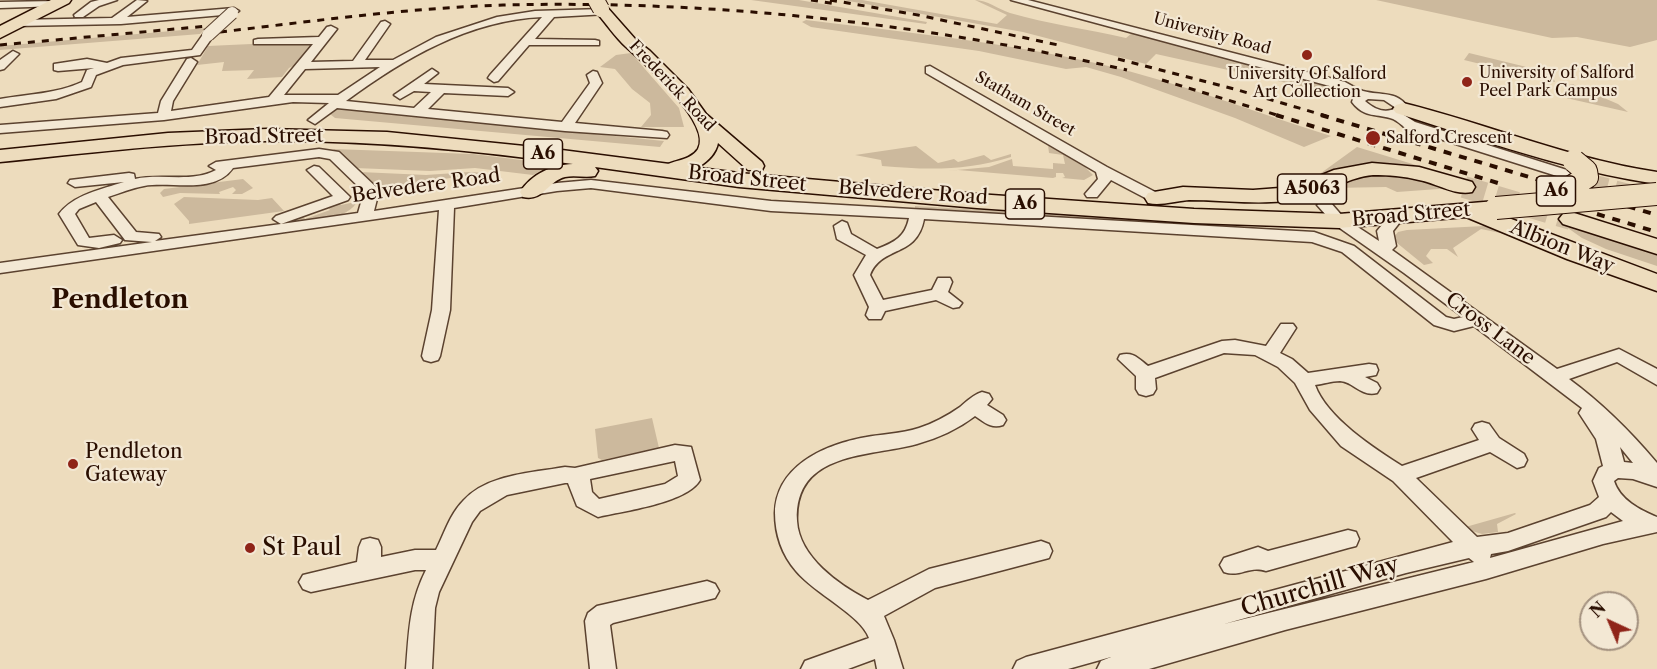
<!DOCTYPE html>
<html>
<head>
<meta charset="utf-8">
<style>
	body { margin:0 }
	#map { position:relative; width:1657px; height:669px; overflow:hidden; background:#eddcbd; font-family:"Libre Caslon Text",serif }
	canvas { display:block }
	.north { position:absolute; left:1579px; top:591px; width:60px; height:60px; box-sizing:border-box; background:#f3e8d4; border:2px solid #a3917f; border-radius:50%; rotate:316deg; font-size:16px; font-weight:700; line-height:24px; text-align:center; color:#2a0e00 }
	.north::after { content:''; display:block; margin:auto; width:21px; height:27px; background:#8f2418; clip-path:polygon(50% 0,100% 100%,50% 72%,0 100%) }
</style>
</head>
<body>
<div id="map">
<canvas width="1657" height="669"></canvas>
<div class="north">N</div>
</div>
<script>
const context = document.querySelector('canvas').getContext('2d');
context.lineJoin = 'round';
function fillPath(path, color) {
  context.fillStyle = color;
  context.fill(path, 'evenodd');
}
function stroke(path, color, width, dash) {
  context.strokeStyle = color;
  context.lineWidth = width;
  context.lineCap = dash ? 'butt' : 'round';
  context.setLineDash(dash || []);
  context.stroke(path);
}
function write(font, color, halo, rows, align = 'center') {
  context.font = font + ' "Libre Caslon Text",serif';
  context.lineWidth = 4.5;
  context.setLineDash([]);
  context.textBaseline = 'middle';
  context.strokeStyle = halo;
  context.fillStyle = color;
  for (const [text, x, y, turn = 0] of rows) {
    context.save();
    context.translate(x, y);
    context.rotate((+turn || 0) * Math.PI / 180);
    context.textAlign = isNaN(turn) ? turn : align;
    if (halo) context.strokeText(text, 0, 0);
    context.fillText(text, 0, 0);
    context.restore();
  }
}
const green = new Path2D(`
	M751,0H799L927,22L926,24Z
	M843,0H862L997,24L1007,15L975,0C987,0 998,9 1010,13C1047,24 1087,29 1126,38L1132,33L1337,88L1343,92L1341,95L1156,54L1146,64L1023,32Z
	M1376,0H1657V40L1630,47L1577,37L1552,38Z
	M806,20C904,32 1003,42 1100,64C1178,82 1254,112 1331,136L1304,147L1235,118L1121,77L1086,67L1066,69L979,51L811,27L802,22Z
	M206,28L200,34L0,50V46Z
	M316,41L301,62L289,68L282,77L247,79L254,70L222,71L224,62L197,65L208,46Z
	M631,53L679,108L684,127H641L651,115L650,103L632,89L615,69L600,67L616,55Z
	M1469,53L1543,71L1552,75L1555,82L1464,60Z
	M1573,84L1580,89H1583L1618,104L1628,112L1566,98L1569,85Z
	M334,108L664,141L660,147L335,118L330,114Z
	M1048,145L1085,167L1093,175L1084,180L1062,178L1065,177L1063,173H1056V177L1053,178L958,170L946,171L989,167L1012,159L1013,166L1053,169V163L1065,164L1063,155L1049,153Z
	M916,146L938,163L954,159L958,162L984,155L991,160L1011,154V157C966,171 928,170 882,166L881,160L855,155Z
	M1357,147L1481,185L1471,186L1435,174L1326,175L1321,173Z
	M333,149L473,154L569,166L547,171L542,170L533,175L475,168L430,171L355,168Z
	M360,172L426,175L470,172L486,173L380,188Z
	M1390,174L1425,178L1452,188L1397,192L1386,187L1332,188L1357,176Z
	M243,179L253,188L242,194H232L236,190L233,187L219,192L220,194L180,193L163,197L160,193L164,189Z
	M359,195C356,220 313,221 293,221L294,219L302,215L305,219L330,210L327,206L337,202L341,205L355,202L354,200Z
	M184,197L258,200L272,198L284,211L189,224V221L174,204Z
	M915,206L1247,225L1235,229L915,210Z
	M1568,223L1657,251V266L1606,249L1582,238L1565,226Z
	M1484,226L1496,228L1510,235L1481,229L1453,248L1458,257L1447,249H1431L1426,256L1433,263L1424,265L1397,243L1394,237L1398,232L1407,230Z
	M652,418L659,448L602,460L598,458L595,429Z
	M1515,513L1516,514L1497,524L1498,532L1482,534L1462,528Z`);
const minorTunnel = new Path2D(`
	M1573,176L1636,193`);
const highwayTunnel = new Path2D(`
	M1464,187L1571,219`);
const minor = new Path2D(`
	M99,0H117L99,6L83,17H75L74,15L91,2Z
	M137,0L147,1L127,17L234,8L239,11L234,14L121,24L17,26L12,23L17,20L112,18Z
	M1011,0H1028L1345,82C1351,85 1357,89 1363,91C1381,96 1398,90 1409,109L1404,115L1415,122L1570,171L1572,174L1570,177H1560L1405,128C1402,125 1397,121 1393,119C1377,113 1365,119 1352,102L1354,96L1337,88ZM1368,99L1384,100L1396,108C1385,114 1374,109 1365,101Z
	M56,1L61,4L60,6L0,8V2Z
	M603,9L608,12L607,14L554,17L535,39L595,40L599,41V45H529L498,81L494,82L488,78L490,75L542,17C469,20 403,59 346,101L414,108L431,92L414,91L400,99L394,95L432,69L438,73L424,84L508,88L514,92L508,96L444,93L428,109L562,122L590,83L587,75L593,71L597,72L602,83L575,123L662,131L667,132L669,135L667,138L565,131L337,108L315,124L308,120L329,103L293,102L164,120L0,133V125L158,113L161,101L187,59L191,58L197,62L173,101L171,111L269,97L313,44H254V40L258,39L319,37L327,27L331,26L337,29L311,62L353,61L381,22L385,21L390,24L365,60H393L436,37L497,17L535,11ZM380,67L338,95H284L305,69Z
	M208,32L214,35L200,55L123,65L96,75L91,87L56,99L0,107V99C28,94 56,94 82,82L87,70L94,68L58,71L54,70V64L87,59L107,63L121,58L192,50L204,33Z
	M13,51L19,54L4,69L0,70V60Z
	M930,66L1107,167L1161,195L1163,198L1161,201H1151L1111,180L1097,197H1087L1085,194L1098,179L1096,172L926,73V67Z
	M319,149L339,152L377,188L379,191L374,211L557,183L591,180L771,201L1314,232L1354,246L1446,317L1454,319L1463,317L1404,273L1334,224L1317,205L1325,200L1330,202L1344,218L1379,241L1377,231L1391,214H1401L1404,217L1393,231L1396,246L1392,250L1557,369L1619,349L1657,369V385L1617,362L1569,379C1603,404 1630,431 1657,463V487L1633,479L1618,478L1614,481C1620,500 1640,510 1657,517V532L1603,544L1486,579L1285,630L1149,669H1097L1101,661L1111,657L1068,669H1013L1017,661L1026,657L1453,542L1393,481L1341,446L1310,410L1295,383L1278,367L1255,355L1224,353L1155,378L1156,389L1153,394L1146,396L1139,394L1136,389V376L1118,359L1120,355C1133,351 1139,359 1148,366L1222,341L1235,340L1266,346L1281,324H1293L1296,328L1280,353L1292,359L1308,373L1369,364L1376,365L1378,370L1376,375L1365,377L1377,383L1380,388L1377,393C1361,397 1354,382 1340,381C1332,381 1323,384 1315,385C1327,418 1374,448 1402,466L1479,440L1472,429L1475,424L1482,422L1489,424L1499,438L1524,454L1527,460L1524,466L1517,468L1490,452L1416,478L1477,537L1508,533L1590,505L1599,497L1593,481L1599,468L1603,466L1596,439L1579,413L1582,408L1474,326L1454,331L1434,325L1342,252L1312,242L924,219C917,258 882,245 870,275L883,300L932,290L938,278H950L952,282L948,292L962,303L959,307L953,308L936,300L885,311L881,319H869L866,315L869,307L854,275L866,255L837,239L834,226L842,221L847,223L851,234L877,249C895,242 905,237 909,218L771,211L591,188L557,191L454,208L450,310L440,356L438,360L431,362L424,360L422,356L432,310L439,210L0,273V263L152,242L125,240L96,202L79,209L75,214L89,238L114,235L122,240L120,243L99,248L78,245L59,214C73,195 102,189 124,182L75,187L68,183L70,180L129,173L134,174L135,179C161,173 192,183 216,170L209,166L216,162ZM319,157L330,159L364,192L358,213L281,224L348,200L350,197L319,167L314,166L307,170L333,196L276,216L273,219L281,224L155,241L161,237L159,234L136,232L108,197C120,193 132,188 144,186C172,181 214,195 233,168ZM1620,447L1633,463L1624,462ZM1611,512L1623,521L1490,558L1491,554L1508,551L1606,517ZM1469,558L1474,562L1224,624L1406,573Z
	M982,392L989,394L992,399L987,405L1003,415L1006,420L1003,425C991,429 984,422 975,416C958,429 938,438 917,444C870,457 794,451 797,521C799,557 839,585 868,600L929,569L1041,541L1049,544L1052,551L1049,558L935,588L884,616L894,640L903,669H877L875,659L848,669H801L805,661L869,638C861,615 815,594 796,571C782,555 775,534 775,513C776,467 822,446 861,438C880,434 901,434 919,428C934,423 947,416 960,407C967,401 973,395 982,392Z
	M675,445L691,447L700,480C687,503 623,511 598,517L577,506L568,483H565L507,495L480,511L472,522L439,592L435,608L432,669H406C409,632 409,604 426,570H415L311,592L303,589L299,582L303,575L357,562L359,547L362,540L370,538L378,540L381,547V557L415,550H436C444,534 450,514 463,501C487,474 532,473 565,467L575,468ZM675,461L678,476L665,484L599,499L592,492L590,479Z
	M1348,530L1356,532L1359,539L1356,546L1348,548L1266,571C1249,565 1240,578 1224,572L1220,565L1224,558L1258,547L1268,551Z
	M707,581L715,584L719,591L715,598L613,623L610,625L616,669H590L585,621L588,613L597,606Z`);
const major = new Path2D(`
	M601,5L606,6L636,40L650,51L688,89L706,114L762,162L764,166L762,170H748L718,143C714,164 681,180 661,175L658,171C667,159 689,163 698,149C713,124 643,62 626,47C615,37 606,23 596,12L594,9L596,6Z`);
const highway = new Path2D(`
	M51,0H71L69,3L0,38V26Z
	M1403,103C1488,124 1570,159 1657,172V184C1568,171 1482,140 1396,113L1393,109L1396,105Z
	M267,129L387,132L554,149L739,173L977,194L1194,209L1339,214L1496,201L1504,203L1507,208L1504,213L1498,214L1657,274V291L1567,259L1466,217L1339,228L1194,223L977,208L739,187L595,167L598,171L595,176C585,178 575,175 565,177C548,181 543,202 523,197L520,192C532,174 551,165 573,164C472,150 370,140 268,141C178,142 89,153 0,162V150L168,133Z
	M1372,163L1419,167L1472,182L1475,187L1472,192C1455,196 1436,183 1419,180C1404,176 1388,175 1373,175C1349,177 1331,191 1308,197C1269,207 1229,200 1189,200C1175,201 1161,206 1148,203L1145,198L1148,193L1183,187L1253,190L1293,187L1334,170Z
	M1571,212L1657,239V254L1563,224L1559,219L1563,214Z`);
const railFar1 = new Path2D(`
	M811,0L836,4
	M830,0L918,15L1063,46
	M220,32C314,21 409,8 503,5C714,0 922,23 1127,70
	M0,45L208,26
	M1118,59L1238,90L1326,116
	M1162,80L1280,116`);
const rail = new Path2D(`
	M1276,115L1501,184
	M1321,115L1657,215
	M1597,214L1657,232`);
const minorBridge = new Path2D(`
	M208,35L232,13`);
const majorBridge = new Path2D(`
	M596,0L601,9`);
const highwayBridge = new Path2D(`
	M1566,190L1587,177L1586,171L1574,161
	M1496,208L1657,194`);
const markers = [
	[1307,55,6,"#8f2418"],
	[1467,82,6,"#8f2418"],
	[1373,138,8,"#8f2418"],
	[73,464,6,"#8f2418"],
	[250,548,6,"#8f2418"]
];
const farStreetnames = [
	["University Road",1212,34,15],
	["Frederick Road",672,86,47],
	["Statham Street",1025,104,30]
];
const farPoinames = [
	["University of Salford",1479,73],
	["Peel Park Campus",1479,91],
	["University Of Salford",1307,74,"center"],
	["Art Collection",1307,92,"center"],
	["Salford Crescent",1386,138]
];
const shields = [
	[543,154,39],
	[1312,189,69],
	[1556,191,39],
	[1025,204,39]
];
const shieldNames = [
	["A6",543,154],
	["A5063",1312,189],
	["A6",1556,191],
	["A6",1025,204]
];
const streetNames = [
	["Broad Street",264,137,-1],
	["Broad Street",747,179,6],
	["Belvedere Road",426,186,-8],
	["Belvedere Road",913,193,4],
	["Broad Street",1411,215,-5],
	["Albion Way",1562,247,22],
	["Cross Lane",1490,329,37]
];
const poiNames = [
	["Pendleton",85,452],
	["Gateway",85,475]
];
const nearPoinames = [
	["St Paul",262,548]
];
const nearStreetnames = [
	["Churchill Way",1320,587,-16]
];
const districtNames = [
	["Pendleton",120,300]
];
fillPath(green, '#ccb99d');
stroke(minorTunnel, '#d0bda1', 14, [14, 8]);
stroke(highwayTunnel, '#d0bda1', 22, [22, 11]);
stroke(minor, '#5b422f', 3);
stroke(major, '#2a0e00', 3);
stroke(highway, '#2a0e00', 3);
fillPath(minor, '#f3e8d4');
fillPath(major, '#eddcbd');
fillPath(highway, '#eddcbd');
stroke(railFar1, '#2a0e00', 3, [7, 7]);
stroke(rail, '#2a0e00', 4, [8, 8]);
stroke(minorBridge, '#5b422f', 14, []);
stroke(majorBridge, '#2a0e00', 18, []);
stroke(highwayBridge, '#2a0e00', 24, []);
stroke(minorBridge, '#f3e8d4', 12);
stroke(majorBridge, '#eddcbd', 16);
stroke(highwayBridge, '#eddcbd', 22);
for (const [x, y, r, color] of markers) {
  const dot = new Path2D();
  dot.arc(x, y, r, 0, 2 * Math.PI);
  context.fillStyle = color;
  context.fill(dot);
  stroke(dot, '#f3e8d4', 2);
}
write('16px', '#2a0e00', '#f3e8d4', farStreetnames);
write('16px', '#2a0e00', '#f3e8d4', farPoinames, 'left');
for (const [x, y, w] of shields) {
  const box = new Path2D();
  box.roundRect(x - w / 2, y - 15, w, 30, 4.5);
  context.fillStyle = '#f3e8d4';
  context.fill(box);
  stroke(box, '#2a0e00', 1.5);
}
write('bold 18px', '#2a0e00', null, shieldNames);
write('20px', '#2a0e00', '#f3e8d4', streetNames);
write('20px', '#2a0e00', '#f3e8d4', poiNames, 'left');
write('24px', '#2a0e00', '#f3e8d4', nearPoinames, 'left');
write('24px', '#2a0e00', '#f3e8d4', nearStreetnames);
write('bold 26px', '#2a0e00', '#f3e8d4', districtNames);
</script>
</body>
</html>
